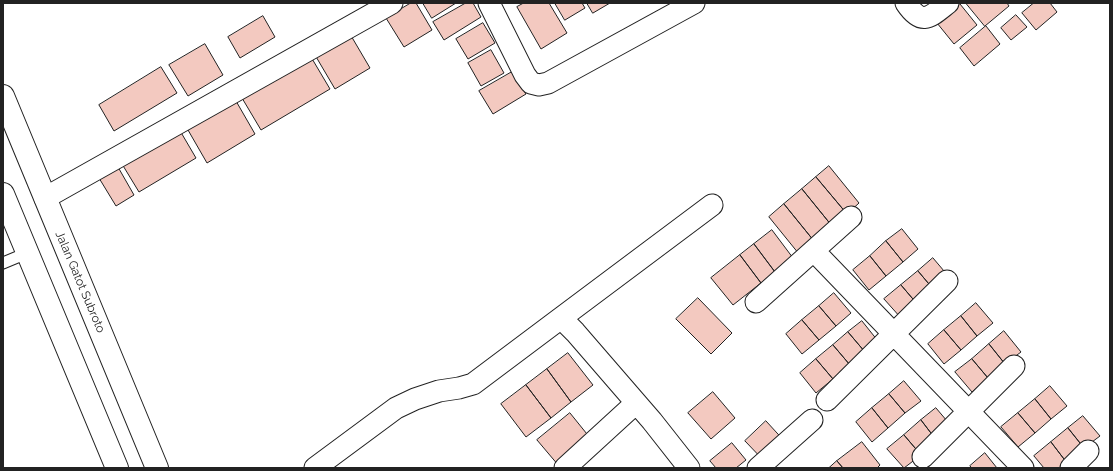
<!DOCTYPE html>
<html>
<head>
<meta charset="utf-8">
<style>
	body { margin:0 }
	#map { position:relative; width:1113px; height:471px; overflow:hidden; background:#fff; font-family:Raleway,sans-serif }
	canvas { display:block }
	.frame { position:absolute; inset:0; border:4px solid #222; pointer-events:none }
</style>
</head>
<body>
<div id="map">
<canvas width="1113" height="471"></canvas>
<div class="frame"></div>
</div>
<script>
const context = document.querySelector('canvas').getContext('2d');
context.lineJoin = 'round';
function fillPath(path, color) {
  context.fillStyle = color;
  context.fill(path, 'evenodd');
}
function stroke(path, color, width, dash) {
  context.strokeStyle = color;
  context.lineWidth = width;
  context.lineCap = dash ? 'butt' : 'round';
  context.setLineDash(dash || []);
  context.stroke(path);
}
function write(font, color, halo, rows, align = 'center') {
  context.font = font + ' Raleway,sans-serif';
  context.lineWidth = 3;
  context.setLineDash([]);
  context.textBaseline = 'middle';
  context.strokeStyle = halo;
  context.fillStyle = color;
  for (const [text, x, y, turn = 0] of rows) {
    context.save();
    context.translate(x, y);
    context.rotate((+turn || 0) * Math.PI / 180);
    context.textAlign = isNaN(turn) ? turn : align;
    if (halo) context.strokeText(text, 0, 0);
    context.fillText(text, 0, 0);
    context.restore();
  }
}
const building = new Path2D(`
	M411,3H416L432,30L404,47L386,18Z
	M423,3H456L432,18Z
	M466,3H473L481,17L444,40L433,22Z
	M524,3H549L567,33L541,49L517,7Z
	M555,3H582L585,8L565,20Z
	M587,3H610L593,13Z
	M966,3H1007L1009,6L985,26Z
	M1034,3H1050L1057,12L1036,30L1022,13Z
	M960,4L977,25L954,44L937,23Z
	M1016,15L1027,27L1011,40L1001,28Z
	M263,16L275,37L240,58L228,37Z
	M483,23L495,43L468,59L456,39Z
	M986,26L1000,44L974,66L960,48Z
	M350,34L370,68L335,89L315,55Z
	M205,44L223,75L188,96L169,65Z
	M491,50L504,73L481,86L468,63Z
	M311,57L330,89L261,130L242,98Z
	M161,67L177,93L114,131L99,105Z
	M512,72L526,94L493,114L479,91Z
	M236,101L255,134L207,163L188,130Z
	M179,129L196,158L139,192L122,164Z
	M829,166L859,203L847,214L816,177Z
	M118,167L134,195L116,206L99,178Z
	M816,177L847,214L832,226L802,189Z
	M802,189L832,226L814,241L784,204Z
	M784,204L814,241L799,254L769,217Z
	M902,229L918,249L903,262L886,241Z
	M772,230L793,258L775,272L754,244Z
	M886,241L903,262L886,276L870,256Z
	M754,244L775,272L761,283L740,255Z
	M740,255L761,283L733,305L711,278Z
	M870,256L886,276L869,290L853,270Z
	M933,258L950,278L934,290L918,271Z
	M918,271L934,290L918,305L901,285Z
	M901,285L918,305L901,318L884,299Z
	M834,293L851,313L836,326L819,306Z
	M698,298L732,333L711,354L676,319Z
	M976,303L993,323L977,336L961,316Z
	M819,306L836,326L819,340L802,320Z
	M961,316L977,336L961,350L944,330Z
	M802,320L819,340L802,354L786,334Z
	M862,321L878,341L865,352L848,332Z
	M944,330L961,350L944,364L928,344Z
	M1004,331L1021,352L1005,364L989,344Z
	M848,332L865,352L850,365L833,345Z
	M989,344L1005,364L988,378L972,359Z
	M833,345L850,365L833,379L816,359Z
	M568,353L593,385L571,402L547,369Z
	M816,359L833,379L816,393L800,373Z
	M972,359L988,378L972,392L955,372Z
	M547,369L571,402L551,418L526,385Z
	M904,381L921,401L905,413L889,394Z
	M526,385L551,418L526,437L501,404Z
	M1050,386L1067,406L1051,419L1035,399Z
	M713,392L735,418L711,439L688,413Z
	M889,394L905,413L888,428L872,408Z
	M1035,399L1051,419L1035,433L1018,413Z
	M872,408L888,428L872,442L856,422Z
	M936,408L953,428L937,441L921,420Z
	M570,413L591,439L559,466L537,440Z
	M1018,413L1035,433L1018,447L1001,427Z
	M1083,416L1100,436L1084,448L1068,428Z
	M921,420L937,441L921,455L904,435Z
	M766,421L788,445L767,464L745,441Z
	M1068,428L1084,448L1067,463L1051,442Z
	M904,435L921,455L904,468L887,449Z
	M862,442L880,465L877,468H843L837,461Z
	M1051,442L1067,463L1061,468H1044L1034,456Z
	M732,443L746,460L736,468H716L710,461Z
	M985,453L997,468H972L970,466Z
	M837,461L843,468H829Z`);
const lane = new Path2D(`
	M3,263L27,253`);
const street = new Path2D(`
	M489,3L525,75L531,83L539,85L548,83L694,3
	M906,3C922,27 930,17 948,3
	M45,198L392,3
	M814,251L1023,468
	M756,302L851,217
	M561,318L712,205
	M827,400L947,281
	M923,457L1014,366
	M315,468L396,408L415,399L439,391L459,388L473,384L561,318L575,332L652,421L689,468
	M565,468L636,403
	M758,468L812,420
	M1071,468L1088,451`);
const secondary = new Path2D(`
	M3,96L157,468
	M3,194L117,468`);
const streetNames = [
	["Jalan Gatot Subroto",80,282,67]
];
fillPath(building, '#f3c9c0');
stroke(building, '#222', 1);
stroke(lane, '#222', 13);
stroke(street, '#222', 23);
stroke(secondary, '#222', 24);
stroke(lane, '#fff', 11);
stroke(street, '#fff', 21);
stroke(secondary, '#fff', 22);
write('12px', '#222', '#fff', streetNames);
</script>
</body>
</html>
